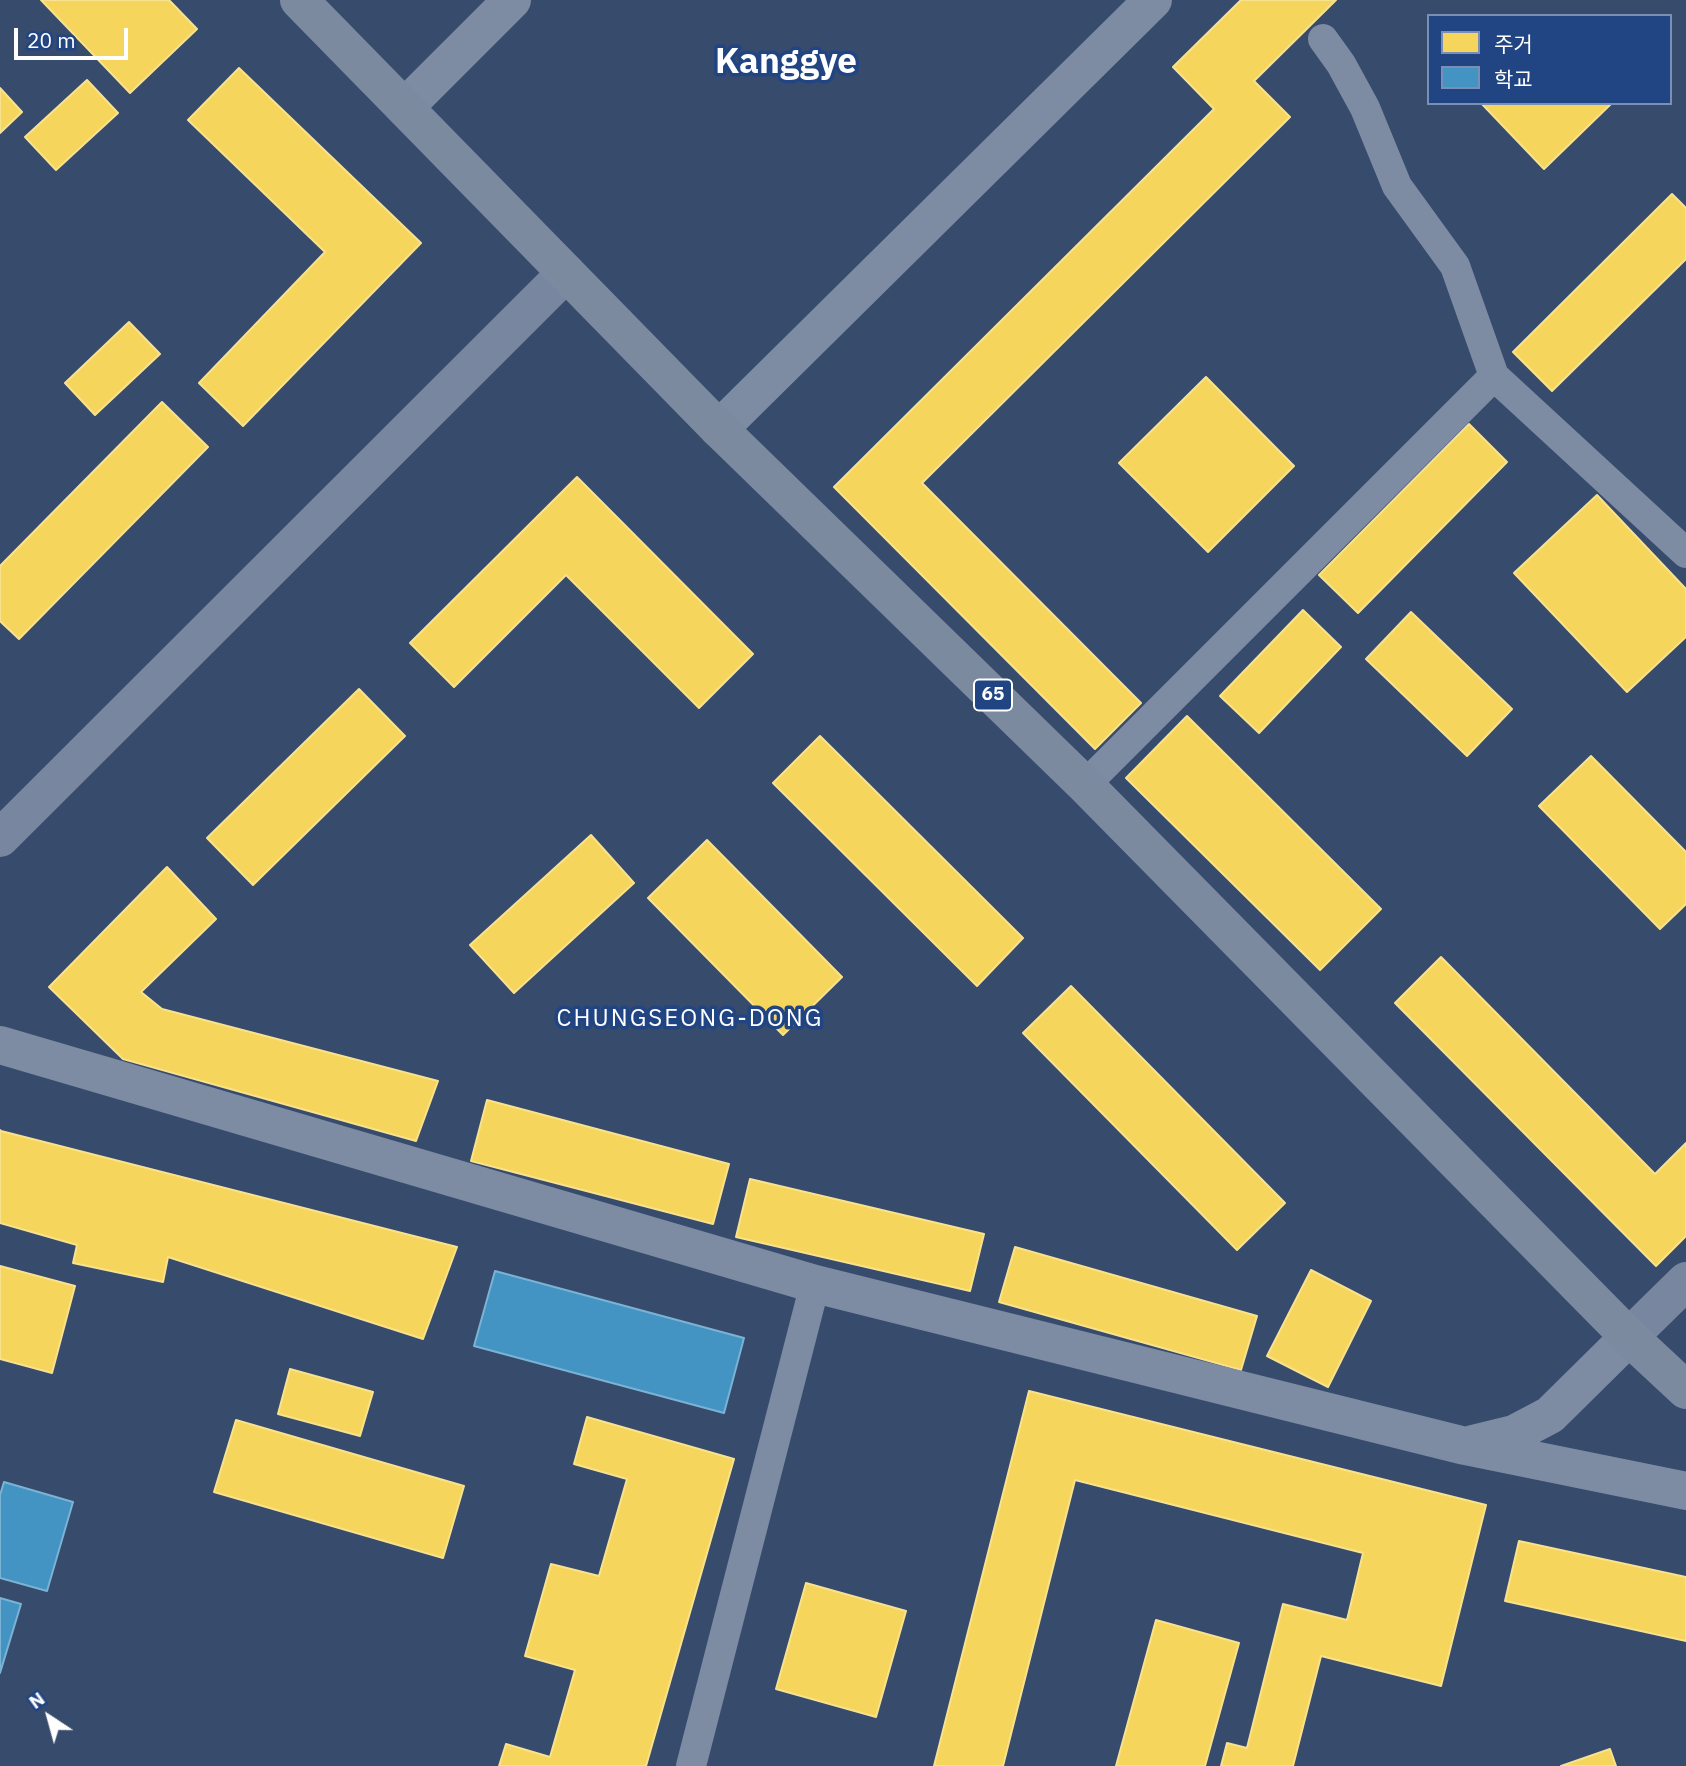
<!DOCTYPE html>
<html>
<head>
<meta charset="utf-8">
<style>
	body { margin:0 }
	#map { position:relative; width:1686px; height:1766px; overflow:hidden; background:#374b6d; font-family:"IBM Plex Sans","Noto Sans KR",sans-serif }
	canvas { display:block }
	.legend { position:absolute; left:1427px; top:14px; width:245px; height:91px; box-sizing:border-box; background:#214583; border:2px solid #7a8fb5; margin:0; padding:9px 12px; list-style:none; font-size:21px; color:#fff }
	.legend li { display:flex; align-items:center; gap:14px; height:35px }
	.legend b { width:35px; border:2px solid #7a8fb5 }
	.north { position:absolute; left:14px; top:1682px; width:70px; height:70px; -webkit-text-stroke:5px #214583; paint-order:stroke; rotate:324deg; font-size:19px; font-weight:700; line-height:28px; text-align:center; color:#fff }
	.north::after { content:''; display:block; margin:auto; width:24px; height:32px; background:#fff; clip-path:polygon(50% 0,100% 100%,50% 72%,0 100%) }
	.scale { position:absolute; left:14px; top:28px; width:114px; height:32px; box-sizing:border-box; border:4px solid #fff; border-top:0; padding-left:9px; font-size:21px; line-height:24px; white-space:nowrap; color:#fff; -webkit-text-stroke:5px #214583; paint-order:stroke }
</style>
</head>
<body>
<div id="map">
<canvas width="1686" height="1766"></canvas>
<ul class="legend">
<li><b style="height:19px;background:#f6d55c"></b>주거</li>
<li><b style="height:19px;background:#4393c3"></b>학교</li>
</ul>
<div class="north">N</div>
<div class="scale">20 m</div>
</div>
<script>
const context = document.querySelector('canvas').getContext('2d');
context.lineJoin = 'round';
function fillPath(path, color) {
  context.fillStyle = color;
  context.fill(path, 'evenodd');
}
function stroke(path, color, width, dash) {
  context.strokeStyle = color;
  context.lineWidth = width;
  context.lineCap = dash ? 'butt' : 'round';
  context.setLineDash(dash || []);
  context.stroke(path);
}
function write(font, color, halo, rows, align = 'center') {
  context.font = font + ' "IBM Plex Sans",sans-serif';
  context.lineWidth = 7;
  context.setLineDash([]);
  context.textBaseline = 'middle';
  context.strokeStyle = halo;
  context.fillStyle = color;
  for (const [text, x, y, turn = 0] of rows) {
    context.save();
    context.translate(x, y);
    context.rotate((+turn || 0) * Math.PI / 180);
    context.textAlign = isNaN(turn) ? turn : align;
    if (halo) context.strokeText(text, 0, 0);
    context.fillText(text, 0, 0);
    context.restore();
  }
}
const homes = new Path2D(`
	M41,0H169L197,29L130,93Z
	M1241,0H1336L1254,81L1290,117L922,483L1141,703L1095,749L834,487L1214,109L1173,67Z
	M239,68L421,243L243,426L199,383L325,252L188,120Z
	M87,80L118,113L56,170L25,137Z
	M0,88L22,112L0,133Z
	M1481,103H1612L1544,169Z
	M1672,194L1686,208V259L1552,391L1513,352Z
	M129,322L160,354L95,415L65,383Z
	M1206,377L1294,466L1208,552L1119,463Z
	M162,402L208,447L19,639L0,621V566Z
	M1469,424L1507,462L1358,613L1319,575Z
	M577,477L753,654L699,708L566,575L454,687L410,643Z
	M1597,495L1686,589V637L1627,692L1514,573Z
	M1303,610L1341,647L1259,733L1220,696Z
	M1411,612L1512,709L1467,756L1366,659Z
	M359,689L405,736L253,885L207,838Z
	M1187,716L1381,909L1320,970L1126,778Z
	M820,736L1023,938L977,986L773,783Z
	M1591,756L1686,852V904L1660,929L1539,806Z
	M591,835L634,883L514,993L470,945Z
	M707,840L842,977L783,1035L648,898Z
	M167,867L216,919L141,992L162,1009L438,1081L416,1141L123,1059L49,987Z
	M1441,957L1655,1174L1686,1143V1236L1656,1266L1395,1003Z
	M1071,986L1285,1203L1237,1250L1023,1033Z
	M487,1100L729,1164L713,1224L471,1161Z
	M0,1130L1,1131L457,1247L423,1339L168,1257L163,1282L73,1263L77,1245L0,1223Z
	M750,1179L984,1234L970,1291L736,1237Z
	M1015,1247L1257,1316L1241,1370L999,1302Z
	M0,1266L75,1286L52,1373L0,1359Z
	M1311,1270L1371,1301L1328,1387L1267,1356Z
	M290,1369L373,1392L360,1436L278,1414Z
	M1029,1391L1486,1505L1441,1686L1321,1656L1293,1766H1221L1227,1743L1247,1748L1283,1604L1347,1620L1363,1553L1075,1480L1003,1766H934Z
	M587,1417L734,1459L646,1766H499L506,1744L550,1757L575,1670L525,1656L551,1564L599,1576L627,1479L574,1464Z
	M236,1420L464,1486L443,1558L214,1492Z
	M1519,1541L1686,1577V1641L1505,1601Z
	M806,1583L906,1611L876,1717L776,1689Z
	M1156,1620L1239,1643L1205,1766H1116Z
	M1610,1749L1616,1766H1561Z`);
const schools = new Path2D(`
	M495,1271L744,1338L724,1413L474,1346Z
	M4,1482L73,1502L47,1591L0,1578V1495Z
	M0,1598L21,1604L0,1673Z`);
const minor = new Path2D(`
	M1323,39L1341,64L1365,108L1397,186L1455,266L1494,376L1686,553
	M1085,785L1494,376
	M691,1766L815,1284`);
const tertiary = new Path2D(`
	M405,107L512,0
	M719,429L1153,0
	M0,1045L815,1284L1465,1446L1686,1491
	M1473,1444L1514,1434L1550,1415L1629,1337`);
const secondary = new Path2D(`
	M0,838L566,273
	M1629,1337L1686,1281`);
const primary = new Path2D(`
	M299,0L719,429L1085,785L1629,1337L1686,1390`);
const shields = [
	[993,695,38]
];
const shieldNames = [
	["65",993,695]
];
const quarterNames = [
	["CHUNGSEONG-DONG",690,1019]
];
const townNames = [
	["Kanggye",786,63]
];
fillPath(homes, '#f6d55c');
stroke(homes, '#f9e28d', 2);
fillPath(schools, '#4393c3');
stroke(schools, '#7bb3d5', 2);
stroke(minor, '#7d8ca3', 30);
stroke(tertiary, '#7d8ca3', 38);
stroke(secondary, '#78869f', 38);
stroke(primary, '#7c8aa0', 38);
for (const [x, y, w] of shields) {
  const box = new Path2D();
  box.roundRect(x - w / 2, y - 15.5, w, 31, 5);
  context.fillStyle = '#214583';
  context.fill(box);
  stroke(box, '#fff', 2);
}
write('bold 19px', '#fff', null, shieldNames);
context.letterSpacing = '2px';
write('24px', '#fff', '#214583', quarterNames);
context.letterSpacing = '0px';
write('bold 35px', '#fff', '#214583', townNames);
</script>
</body>
</html>
